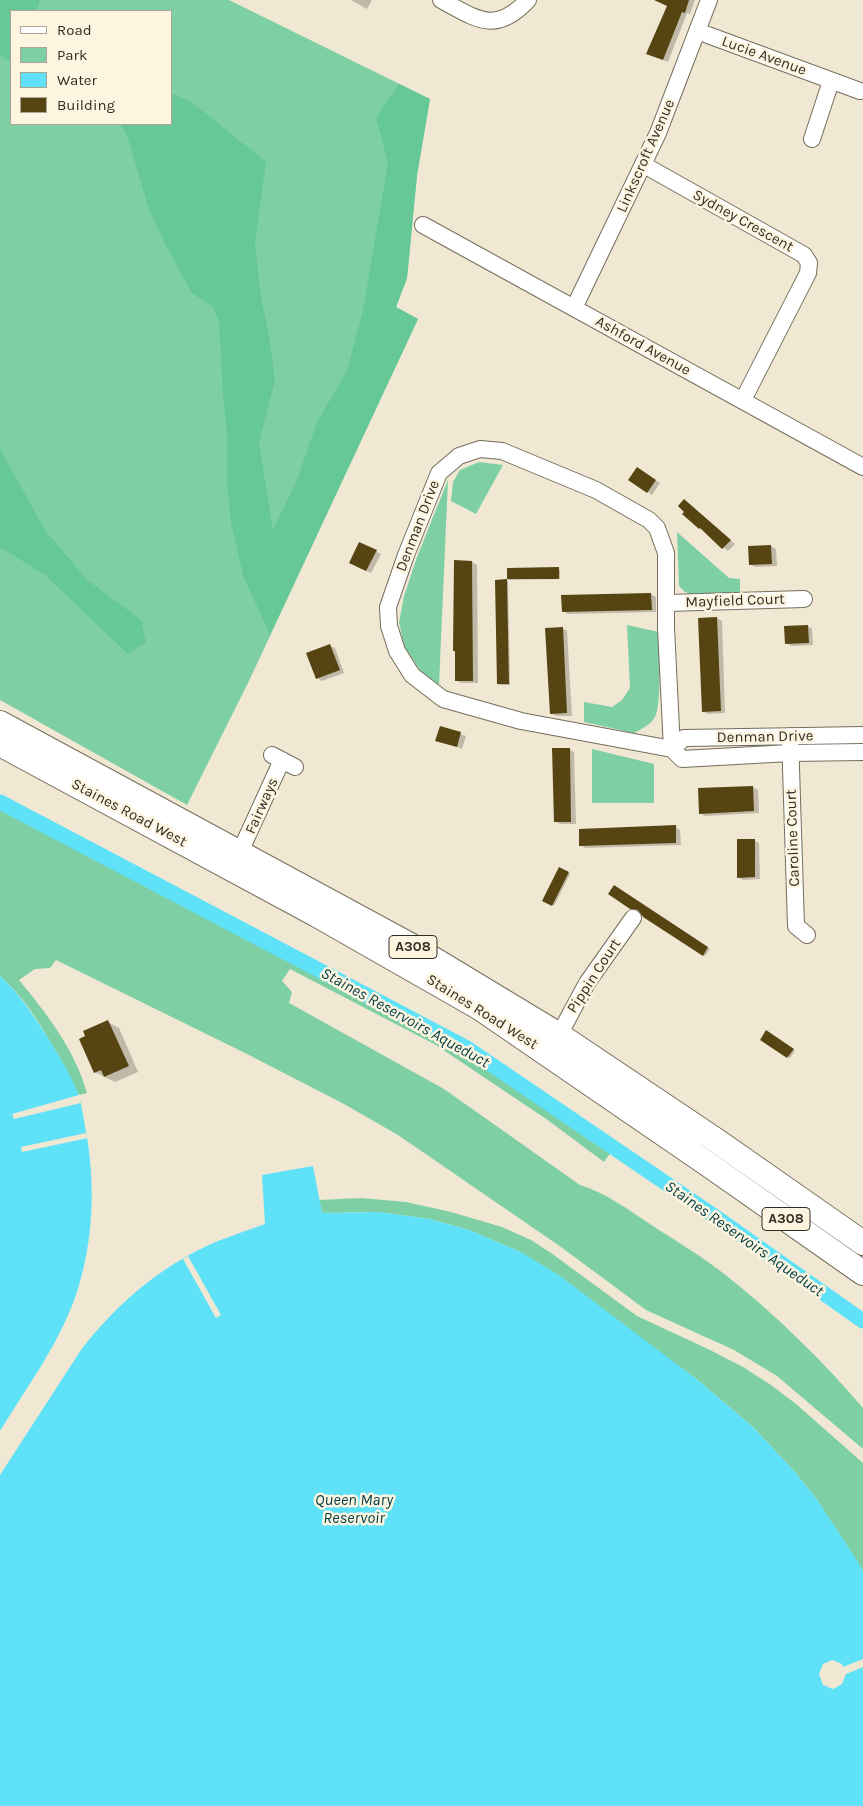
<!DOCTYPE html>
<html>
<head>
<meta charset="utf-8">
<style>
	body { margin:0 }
	#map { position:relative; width:863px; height:1806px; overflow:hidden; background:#f0e8d3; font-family:Karla,sans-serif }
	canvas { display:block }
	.legend { position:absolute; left:10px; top:10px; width:162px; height:115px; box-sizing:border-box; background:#fef5e0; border:1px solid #aca595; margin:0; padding:6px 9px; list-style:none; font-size:15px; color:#302d25 }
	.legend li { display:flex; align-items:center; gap:10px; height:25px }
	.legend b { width:25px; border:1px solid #aca595 }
</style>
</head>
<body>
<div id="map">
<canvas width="863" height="1806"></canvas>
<ul class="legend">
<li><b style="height:6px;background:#fff"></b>Road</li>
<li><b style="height:14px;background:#7ecfa4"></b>Park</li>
<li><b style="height:14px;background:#5fe1f8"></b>Water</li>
<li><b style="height:14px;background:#564512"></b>Building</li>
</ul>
</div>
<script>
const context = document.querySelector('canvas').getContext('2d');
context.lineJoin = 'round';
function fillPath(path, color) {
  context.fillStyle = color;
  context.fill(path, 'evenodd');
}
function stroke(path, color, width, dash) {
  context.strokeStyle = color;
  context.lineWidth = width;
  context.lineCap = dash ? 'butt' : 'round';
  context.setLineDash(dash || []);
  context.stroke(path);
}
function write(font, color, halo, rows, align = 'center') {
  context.font = font + ' Karla,sans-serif';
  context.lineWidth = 5;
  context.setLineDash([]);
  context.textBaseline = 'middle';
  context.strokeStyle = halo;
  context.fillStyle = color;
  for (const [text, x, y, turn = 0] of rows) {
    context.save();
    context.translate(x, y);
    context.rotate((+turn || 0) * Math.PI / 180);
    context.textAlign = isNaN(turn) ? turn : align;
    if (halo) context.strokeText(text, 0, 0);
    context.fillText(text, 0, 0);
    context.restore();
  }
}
const green = new Path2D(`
	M0,0H229L430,99L417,175L407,278L396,307L418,319L248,683L187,805L0,700ZM11,11H171V124H11Z
	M479,462L503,465L476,514L451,501L453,482L460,470Z
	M448,480L439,685L420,670L404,646L399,622L404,596L417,557Z
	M677,532L729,578L740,579V593L693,595L685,592L679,586Z
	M627,625L659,632C659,650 662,702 655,717C651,725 641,729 634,733L584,722V702L612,707L622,700L630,688Z
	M592,749L654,764V803H592Z
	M0,806L461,1051L611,1152L604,1162L549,1121L436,1045L290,969L282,981L292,992L289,1003L444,1089L580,1185C607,1193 630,1211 653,1226C676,1241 701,1256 723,1273C774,1313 821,1359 863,1408V1449L777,1376L734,1350L646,1310L561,1247L398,1135L344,1104L247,1054L56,960L50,968L35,969L19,980C47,1014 75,1050 87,1093L79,1095C57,1054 36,1008 0,976Z
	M361,1198L406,1202L451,1212L502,1227L531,1240L551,1253L637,1316L708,1349L743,1367L771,1385L796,1404L863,1463V1571L818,1501L795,1472L754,1428L699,1381L521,1252L469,1230L430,1219L379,1212L322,1213L319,1200Z`);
const forest = new Path2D(`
	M0,0H40L37,11H11V63L0,55Z
	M399,84L430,99L417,175L407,278L396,307L418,319L270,635L243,575L231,523L227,483V433L223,394L219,322L213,307L192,293L165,244L149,209L127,135L120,124H171V93L193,103L266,162L255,244L261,297L270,342L275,380L259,443L273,530L297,480L317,422L347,371L363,310L388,163L376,118Z
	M0,449L45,530L86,579L141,620L146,642L128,654L45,575L0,547Z`);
const water = new Path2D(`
	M0,976C18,992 32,1013 45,1033C56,1051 72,1076 79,1096C82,1106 83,1116 85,1126C96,1183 94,1240 76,1295C59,1344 27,1387 0,1431Z
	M313,1166L322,1213L379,1212L430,1219L469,1230L521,1252L560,1276L699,1381L754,1428L795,1472L818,1501L858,1562L863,1571V1659L843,1667L842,1664L832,1660L823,1664L819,1674L823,1685L833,1689L842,1684L846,1674L863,1667V1806H0V1475L81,1350C117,1303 163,1264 218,1241C233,1235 249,1230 265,1224L262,1175Z`);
const pier = new Path2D(`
	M79,1095L81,1103L14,1119L12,1114Z
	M86,1133L88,1138L22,1152L21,1147Z
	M188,1256L221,1315L216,1318L183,1259Z`);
const shadow = new Path2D(`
	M351,0H372L367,9Z
	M669,0H695L690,14L687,13L668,62L653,56Z
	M642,471L660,483L652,495L648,492Z
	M689,504L735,544L728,551L700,528Z
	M771,546L776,549L777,566L755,567L750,564V547Z
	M376,551L381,554L371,573L355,566Z
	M472,562L477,565L478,683H461L456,680Z
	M508,569H558L560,570V579L508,580L510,685H500L498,684L496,582L508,581Z
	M651,594L656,597V612L568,614L563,611Z
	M717,618L722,621L725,713L708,714L703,711Z
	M808,626L812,629L813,645L791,646L786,643Z
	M562,628L567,631L572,716H556L551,713Z
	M330,646L335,648L344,673L322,681L317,678Z
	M441,727L466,736L462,749L437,740Z
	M569,749L574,752L576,824H560L555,821Z
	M753,787L758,790L759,813L705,816L700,813Z
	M675,827L680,830L681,845L585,848L581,845Z
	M754,840L759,843L760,879L743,880L738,877Z
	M560,868L570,874L554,906L544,901Z
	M614,886L710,949L705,956L644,916L640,910Z
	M108,1022L119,1028L138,1072L115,1082L95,1072Z
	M766,1032L795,1051L790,1058L761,1039Z`);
const canal = new Path2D(`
	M0,802L467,1048L720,1220L863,1321`);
const building = new Path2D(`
	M654,0H689L685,13L682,12L663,60L646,54L667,6Z
	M637,467L656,480L647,493L628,480Z
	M684,499L731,540L722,549L700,528L699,529L682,514L684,512L678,506Z
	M359,542L377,550L366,571L349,563Z
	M771,545L772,564L749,565L748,546Z
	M454,560L472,561L473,681H455V651H453Z
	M559,567V579H507V568Z
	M507,579L509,684H497L495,580Z
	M651,593L652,610L562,612L561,595Z
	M717,617L721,711L702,712L698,618Z
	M808,625L809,643L785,644L784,626Z
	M563,627L567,713L550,714L545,628Z
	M330,644L340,670L316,679L306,653Z
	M440,726L461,732L457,747L435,741Z
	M552,748H570L571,822H554Z
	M753,786L754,811L699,814L698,788Z
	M676,825V843L579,846V829Z
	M737,839H755V877L737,878Z
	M559,867L569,872L552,906L542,901Z
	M614,885L708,947L703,956L643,917L638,910L630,909L608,894Z
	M108,1020L129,1066L104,1077L101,1070L94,1073L79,1039L85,1036L83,1031Z
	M766,1030L794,1049L787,1058L760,1040Z`);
const minor = new Path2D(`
	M441,0C477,19 495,35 528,0
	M697,31L860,91
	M812,139L831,81
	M644,165L804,255L809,263L808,273L743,400
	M423,225L863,467
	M574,308L658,133L709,0
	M667,603L804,599
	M790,736L796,926L807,935
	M672,749L666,628V553L657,528L649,520L596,490L502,451L480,449L459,456L439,473L406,555L388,607L389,626L397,651L412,675L443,699L521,721L672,749L682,759L790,753L863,752
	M672,749L684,738L863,735
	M272,755L295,767
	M240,852L282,760
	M559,1035L587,983L633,918`);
const highway = new Path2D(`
	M0,723L410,945L559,1035L717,1141L863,1243
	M0,744L317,915L480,1008L709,1165L863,1273`);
const shields = [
	[413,947,48],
	[786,1219,48]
];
const shieldNames = [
	["A308",413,947],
	["A308",786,1219]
];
const streetNames = [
	["Lucie Avenue",764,56,20],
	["Linkscroft Avenue",646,156,-66],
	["Sydney Crescent",743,221,29],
	["Ashford Avenue",643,346,29],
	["Denman Drive",418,526,-69],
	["Mayfield Court",735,601,-2],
	["Denman Drive",765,737,-1],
	["Fairways",262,806,-66],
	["Staines Road West",129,813,28],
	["Caroline Court",793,838,-92],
	["Pippin Court",594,976,-57],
	["Staines Road West",482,1012,32]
];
const waterNames = [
	["Staines Reservoirs Aqueduct",405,1018,29],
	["Staines Reservoirs Aqueduct",744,1239,35],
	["Queen Mary",354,1500],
	["Reservoir",354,1518]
];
fillPath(green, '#7ecfa4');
fillPath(forest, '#67c897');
fillPath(water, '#5fe1f8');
fillPath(pier, '#f0e8d3');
fillPath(shadow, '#0003');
stroke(canal, '#5fe1f8', 15);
fillPath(building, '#564512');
stroke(minor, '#756e5c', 18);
stroke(highway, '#756e5c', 26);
stroke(minor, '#fff', 16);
stroke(highway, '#fff', 24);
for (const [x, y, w] of shields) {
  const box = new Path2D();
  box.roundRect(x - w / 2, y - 11.5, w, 23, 4);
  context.fillStyle = '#fef5e0';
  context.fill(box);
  stroke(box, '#302d25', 1);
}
write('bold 14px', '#302d25', null, shieldNames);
write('15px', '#302d25', '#fef5e0', streetNames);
write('italic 16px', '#003e47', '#fef5e0', waterNames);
</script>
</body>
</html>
